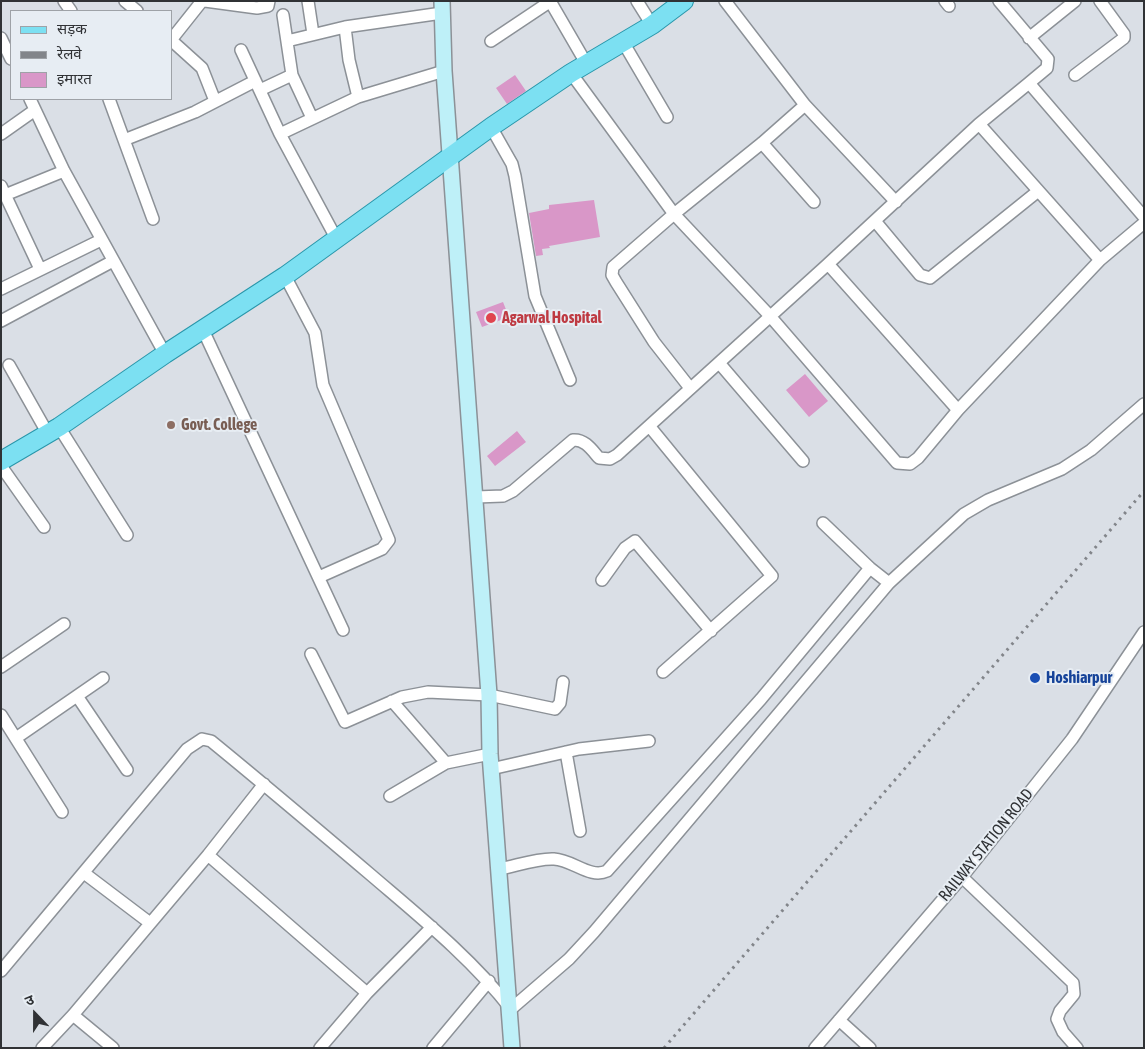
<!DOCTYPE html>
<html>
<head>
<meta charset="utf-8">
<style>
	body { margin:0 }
	#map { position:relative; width:1145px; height:1049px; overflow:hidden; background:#dadfe6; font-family:"Asap Condensed","Noto Sans Devanagari",sans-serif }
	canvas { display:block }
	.frame { position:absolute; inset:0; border:2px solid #303235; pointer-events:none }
	.legend { position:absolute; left:10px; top:10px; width:162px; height:90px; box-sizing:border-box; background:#e7edf3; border:1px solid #9ea2a7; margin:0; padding:6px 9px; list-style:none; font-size:15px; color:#303235 }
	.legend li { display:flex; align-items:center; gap:10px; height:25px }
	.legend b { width:25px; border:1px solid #9ea2a7 }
	.north { position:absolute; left:10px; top:989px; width:50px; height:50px; -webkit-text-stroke:4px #e7edf3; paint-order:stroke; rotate:338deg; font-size:14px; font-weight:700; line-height:20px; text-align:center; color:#303235 }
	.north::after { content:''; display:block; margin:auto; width:18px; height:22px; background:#303235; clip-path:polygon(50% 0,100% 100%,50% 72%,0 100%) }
</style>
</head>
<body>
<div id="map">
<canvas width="1145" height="1049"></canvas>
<div class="frame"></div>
<ul class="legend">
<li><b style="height:6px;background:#7ce0f2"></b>सड़क</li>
<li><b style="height:6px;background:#82858a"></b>रेलवे</li>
<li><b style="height:14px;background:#d997c8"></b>इमारत</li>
</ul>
<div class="north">उ</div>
</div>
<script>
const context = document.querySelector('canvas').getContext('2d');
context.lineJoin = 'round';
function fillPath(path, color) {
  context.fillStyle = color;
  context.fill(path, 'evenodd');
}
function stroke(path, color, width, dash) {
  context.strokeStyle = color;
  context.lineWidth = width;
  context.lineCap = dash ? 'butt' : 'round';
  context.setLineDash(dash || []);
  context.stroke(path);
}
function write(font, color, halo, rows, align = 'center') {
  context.font = font + ' "Asap Condensed",sans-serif';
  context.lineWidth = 4;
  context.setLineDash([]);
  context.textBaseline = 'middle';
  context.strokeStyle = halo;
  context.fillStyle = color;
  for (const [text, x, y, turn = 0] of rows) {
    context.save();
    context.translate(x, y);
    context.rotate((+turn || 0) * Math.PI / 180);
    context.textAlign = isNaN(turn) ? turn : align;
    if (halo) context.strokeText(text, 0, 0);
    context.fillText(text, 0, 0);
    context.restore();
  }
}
const building = new Path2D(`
	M515,75L526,91L507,104L496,88Z
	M594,200L600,237L549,246L550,248L542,249L543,255L536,256L529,213L549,209V205Z
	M503,302L509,317L482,327L476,312Z
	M805,374L828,401L809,417L786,390Z
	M517,431L526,442L495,466L487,456Z`);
const street = new Path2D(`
	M64,1L71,11
	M125,1L137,11
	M202,1L171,40L202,68L215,101
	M205,1L257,8L268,6L269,1
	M308,1L313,34
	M550,1L586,63
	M637,1L652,25
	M725,1L805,105L896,202
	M945,1L949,6
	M999,1L1048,59L1047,68L1029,83L1144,217
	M345,27L349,60L358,97
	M1,38L11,59
	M1029,38L1075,1
	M287,41L345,27L442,13
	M491,41L551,1
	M623,42L667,117
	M241,50L280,134L336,238
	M571,73L674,214L770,316L897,463L910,464L918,458L958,410L1100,260
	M292,75L312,118
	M1075,75L1124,38V34L1100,1
	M260,90L292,75L283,15
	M30,99L64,171L165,354
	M109,99L153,219
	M979,124L1029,83
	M491,127L512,164L515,176L535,296L570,380
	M1,134L35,110
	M280,134L358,97L444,71
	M124,140L195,112L255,81
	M762,143L814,202
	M1,186L40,269
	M5,195L64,171
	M875,221L920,275L930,278L1037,192
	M285,276L315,333L323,385L389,540L382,549L319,577
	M1,289L101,240
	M1,321L113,261
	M203,330L343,630
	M720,364L803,461
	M9,365L48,434
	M690,388L654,342L616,282L612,275L613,267L674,214L762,143L805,105
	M958,410L828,264L979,124L1100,260L1144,223
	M59,427L127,535
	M650,427L772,576L663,672
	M1,466L44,527
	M476,497L503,496L513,491L573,440C585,439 592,450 599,458L610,459L617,455L828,264
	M823,523L870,568L889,583
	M602,580L625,548L635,541L711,631
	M311,654L345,722L402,697L428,692L489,695L555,709L560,703L563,682
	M1,667L64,624
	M77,696L127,770
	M392,701L446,763
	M1,715L62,812
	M16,738L103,678
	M566,752L580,831
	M491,769L579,749L649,741
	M390,796L446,763L490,754
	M208,855L367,993
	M499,869C516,866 537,858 554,859C573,860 590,879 607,871L761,699L870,568
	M84,873L150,923
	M962,877L1073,983L1074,994L1060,1011L1057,1019L1063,1032L1077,1048
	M1,971L187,749L202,739L211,741C265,785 318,830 371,875C420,917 471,958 511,1009L569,959L594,932L889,583L964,514L988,500L1062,469L1091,450L1144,404
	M73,1015L113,1048
	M839,1020L870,1048
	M42,1048L73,1015L208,855L264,784
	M320,1048L367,993L432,927
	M433,1048L489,981
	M815,1048L962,877L1072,739L1144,632`);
const secondary = new Path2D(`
	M442,1L444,71L489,695L490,754L512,1048`);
const primary = new Path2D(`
	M1,461L59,427L165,354L285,276L491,127L571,73L652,25L684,1`);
const rail = new Path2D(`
	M664,1048L1144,491`);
const markers = [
	[491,318,6,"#e0444e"],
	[171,425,5,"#8d6e63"],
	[1035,678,6,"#1a4fb4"]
];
const healthNames = [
	["Agarwal Hospital",502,318]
];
const educationNames = [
	["Govt. College",181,425]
];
const transitNames = [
	["Hoshiarpur",1046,678]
];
const streetNames = [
	["RAILWAY STATION ROAD",986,845,-51]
];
fillPath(building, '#d997c8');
stroke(street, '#8c9197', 14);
stroke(secondary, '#8c9197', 18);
stroke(primary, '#2996aa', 20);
stroke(street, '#fff', 11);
stroke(secondary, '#bef0f8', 15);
stroke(primary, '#7ce0f2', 18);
stroke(rail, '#82858a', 3, [2.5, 5]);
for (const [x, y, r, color] of markers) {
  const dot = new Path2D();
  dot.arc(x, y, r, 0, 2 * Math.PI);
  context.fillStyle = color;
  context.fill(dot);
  stroke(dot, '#e7edf3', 2);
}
write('bold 16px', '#be3a42', '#e7edf3', healthNames, 'left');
write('bold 16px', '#785e54', '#e7edf3', educationNames, 'left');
write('bold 16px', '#164399', '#e7edf3', transitNames, 'left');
write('16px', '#303235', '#e7edf3', streetNames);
</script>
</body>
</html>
